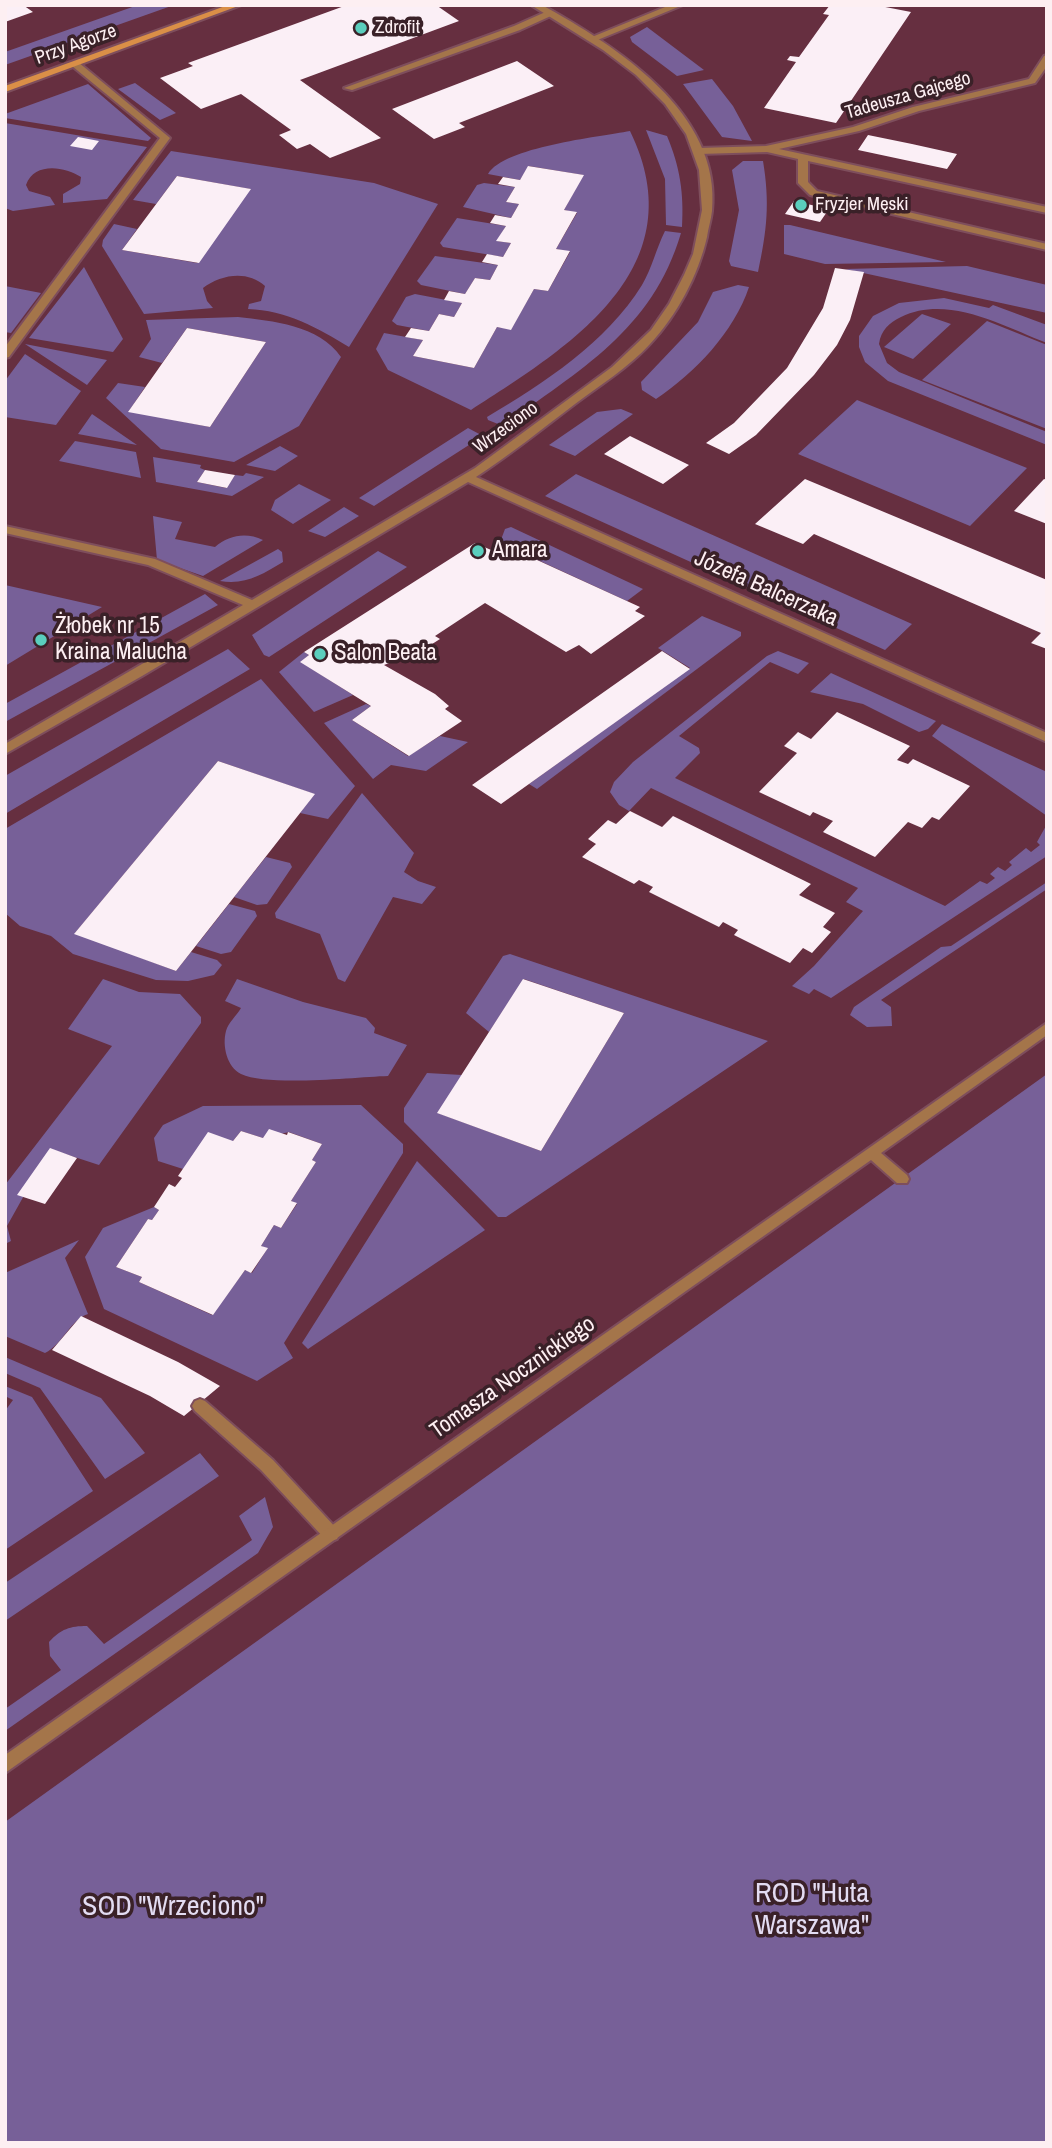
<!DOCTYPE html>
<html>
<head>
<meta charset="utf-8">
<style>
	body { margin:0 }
	#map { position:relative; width:1052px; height:2148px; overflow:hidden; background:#662f40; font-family:"Archivo Narrow",sans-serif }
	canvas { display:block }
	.frame { position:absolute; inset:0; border:7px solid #fdeff2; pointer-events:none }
</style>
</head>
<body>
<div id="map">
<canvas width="1052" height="2148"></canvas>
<div class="frame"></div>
</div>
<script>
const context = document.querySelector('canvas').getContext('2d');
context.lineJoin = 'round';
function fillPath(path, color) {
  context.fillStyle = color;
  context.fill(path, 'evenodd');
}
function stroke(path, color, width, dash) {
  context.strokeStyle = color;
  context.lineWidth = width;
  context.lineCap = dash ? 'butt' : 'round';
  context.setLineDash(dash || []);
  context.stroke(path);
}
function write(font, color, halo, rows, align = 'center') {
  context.font = font + ' "Archivo Narrow",sans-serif';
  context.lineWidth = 7;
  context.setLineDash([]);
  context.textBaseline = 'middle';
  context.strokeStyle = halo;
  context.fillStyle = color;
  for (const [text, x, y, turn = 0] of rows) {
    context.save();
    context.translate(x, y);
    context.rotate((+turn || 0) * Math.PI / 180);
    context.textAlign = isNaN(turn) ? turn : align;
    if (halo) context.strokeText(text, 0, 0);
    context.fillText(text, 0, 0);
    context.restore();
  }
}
const green = new Path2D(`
	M138,5H174L5,65V52Z
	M647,27L704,70L677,76L632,42L630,37Z
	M712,79L733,106L752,141L722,137L683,84Z
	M135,83L176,113L160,120L118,89Z
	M88,84L151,138L148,141L5,118V114Z
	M5,123L147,147L107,199L63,203V194L80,184L81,177C64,166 34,162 26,185L29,191L50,197L55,205L13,211L5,208Z
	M646,130L667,136C680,167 684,193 682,227L666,225L665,179Z
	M630,131C697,268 571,346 471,410L388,370L376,349L384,333L423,340L413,356L474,368L497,327L511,329L534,289L548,291L570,252L556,249L577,213L564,210L583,175L529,166L520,180L488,174C504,147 598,137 630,131Z
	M171,151L374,183L438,204L349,347C318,328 286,310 248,309L249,304L261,301L265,286C248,270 221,274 203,288L207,301L213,308L144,314L102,246L103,240L114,224L137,229L122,250L197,263L250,189L177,176L156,204L133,200Z
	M743,161H763C770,203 767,230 758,272L731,266L729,261L739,210L732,170Z
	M484,183L515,187L506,202L519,204L511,218L463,207L477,185Z
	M457,218L506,226L497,241L511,243L503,257L443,247L440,243Z
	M784,225H790L946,262L825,264L784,254Z
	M665,231L681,233C652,331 579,370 503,426L488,420L487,417C544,383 606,343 642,285C652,268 656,249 665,231Z
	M435,256L498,265L490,280L475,278L465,294L421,285L417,281Z
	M967,266L1047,285V313L845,269Z
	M84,267L123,339L113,352L29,338Z
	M738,285L749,287C734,332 695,373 656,399L642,390L641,382L698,322L713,292Z
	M5,286L41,293L11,333L5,332Z
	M415,294L462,303L454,317L439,314L429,331L397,325L392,321L406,297Z
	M944,298L989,308L993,305L1047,325V343C1003,326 948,294 901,317C889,323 881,330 879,344L887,363L899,372L1047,432V445L888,381L865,362L859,347V336L873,316L899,303Z
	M922,314L951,324L913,359L884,347Z
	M238,317C272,321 319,325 341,357L299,426L234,462L161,449L106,398L118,383L145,387L129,411L210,427L266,342L187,328L162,363L139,357L151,339L146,320Z
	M987,321L1047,345V429L922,380Z
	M25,344L107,360L87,385Z
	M25,354L81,391L56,425L5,417V381Z
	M857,400L1027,468L970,526L798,454Z
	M621,409L633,414L575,456L549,445L597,412Z
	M92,414L137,445L78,434Z
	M468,428L483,436L374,506L359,498Z
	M75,441L136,452L141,478L59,461Z
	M280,446L298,456L275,471L246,465Z
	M153,457L201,465L200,468L205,470L197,482L226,488L235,475L243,476L246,473L264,477L232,496L156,482Z
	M576,474L912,624L885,650L545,496Z
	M299,484L331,500L293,524L271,510L275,500Z
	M344,507L359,516L325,537L308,531Z
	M153,516L182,522L175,539L215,547C229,535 246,532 263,540L203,576L157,560Z
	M511,527L643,589L627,601L514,549L505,556L496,553L505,529Z
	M278,549L282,552L283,562C261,575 246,585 220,581Z
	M378,551L407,567L269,657L264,655L252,635Z
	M5,585L102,607L5,666Z
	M205,594L218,605L5,722V704Z
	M702,616L741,632V636L537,789L529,784L690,668L658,648Z
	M228,649L250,669L5,814V776Z
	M778,651L809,663L798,674L770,662L679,736L699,748L700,753L675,778L945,906L980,881L987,884L995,878L990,874L998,867L1005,871L1012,865L1009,862L1026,848L1031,852L1040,845L1037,842L1047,824V856L831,998L814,989L809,994L792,986L814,966L863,911L846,902L858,888L651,788L629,811L619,805L610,792L614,782L633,762L767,656Z
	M304,652L309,655L301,662L353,695L314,712L279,672Z
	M831,673L936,721L928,729L919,732L863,704L810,692Z
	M261,679L355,786L328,819L300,813L314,794L218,761L75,933L176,971L191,952L217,960L222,965L214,975L188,981L156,980L73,954L51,936L20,926L5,913V829Z
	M366,704L371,706L352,720L408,756L440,736L468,742L426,771L391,765L373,779L324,723Z
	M942,724L1047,772V816L932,736Z
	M362,793L414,853L404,872L418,881L436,887L422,904L393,897L345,982L338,979L320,934L276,918L275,913Z
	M266,857L290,863L292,867L267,904L257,905L234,897Z
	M1047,882V889L881,1000L891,1007L892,1026L867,1027L850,1015L854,1007L941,947L951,946Z
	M229,904L255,911L257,916L231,952L221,954L196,946Z
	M510,954L768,1041L506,1217H498L404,1122V1108L427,1073L462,1075L438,1113L541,1151L624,1013L524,979L489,1032L466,1013L503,956Z
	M103,979L139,992L180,994L201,1017V1023L99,1165L50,1149L7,1226L11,1241L5,1244V1185L112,1046L68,1029Z
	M237,979L303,1002L366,1018L375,1028L374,1033L407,1045L388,1076C355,1077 269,1087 241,1074C227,1067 222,1046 226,1031C228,1023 237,1015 241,1008L225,1001Z
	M1047,1074V2143H5V1822Z
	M361,1105L403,1144V1153L284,1343L293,1358L257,1381L104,1309L85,1257L103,1228L154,1207L159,1210L152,1220L148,1219L116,1267L142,1277L139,1282L212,1315L245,1270L252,1273L267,1249L261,1246L274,1225L281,1228L297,1204L291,1201L316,1162L312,1160L322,1144L289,1132L263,1138L241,1131L233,1141L183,1169L158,1161L154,1138L163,1125L203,1106Z
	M417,1161L485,1230L308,1349L302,1343Z
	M79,1240L65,1258L88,1314C70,1320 63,1344 45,1353L5,1336V1273Z
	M5,1357L101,1398L145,1453L105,1479L40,1388L5,1373Z
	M5,1386L32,1397L93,1491L5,1550V1411L13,1400L5,1396Z
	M200,1453L219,1476L5,1621V1583Z
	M265,1497L273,1527L258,1553L5,1731V1709L61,1670L50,1656L49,1642C61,1629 70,1626 87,1626L104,1644L252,1540L239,1516Z`);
const building = new Path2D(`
	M5,5H23L33,12L5,22Z
	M347,5H436L459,21L300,80L381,138L330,158L310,144L297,149L279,135L291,130L241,94L201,109L160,78L193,66L188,63Z
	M830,5H875L911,12L836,123L764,108L796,62L787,60L790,56L799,57L829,15L823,14Z
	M517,61L554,86L459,123L465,127L434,139L392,109Z
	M868,135L912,144L957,154L947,169L858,150Z
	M78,137L99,141L92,150L70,146Z
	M528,166L584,175L564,210L577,212L556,249L570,251L548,291L534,289L511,330L497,327L474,368L413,356L423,340L405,337L411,328L429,331L439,314L454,317L462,303L444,300L449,291L465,294L475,278L490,280L498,265L482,262L487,254L503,257L511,243L496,241L506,226L490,223L495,215L511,218L519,204L506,202L515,187L498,184L503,177L520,180Z
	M177,176L251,189L199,263L122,250Z
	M794,201L829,209L820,222L785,214Z
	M835,268L864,272L850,320L837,345L814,375L756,435L729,454L706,443L734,423L787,368L823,308Z
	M187,328L266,342L210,427L128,412Z
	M630,436L689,465L663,484L604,454Z
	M205,470L235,475L227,488L197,482Z
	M805,479L1047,580V649L1031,643L1041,633L814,534L803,544L755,524Z
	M1044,479L1047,480V524L1014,511Z
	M475,543L505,556L513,549L640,607L635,611L645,616L591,654L579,645L566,652L485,603L435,636L440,639L429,646L424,642L409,652L414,655L406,660L402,658L384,665L435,694L449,706L445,709L462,721L409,756L352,720L371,706L300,662L309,655L304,652Z
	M662,651L690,669L501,804L472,785Z
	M837,712L910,746L897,760L908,764L913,759L970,786L939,820L932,817L922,828L908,822L875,857L823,832L833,821L813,812L810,816L759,792L797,753L784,746L798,732L811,739Z
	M218,761L315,794L176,971L74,934Z
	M630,811L662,827L673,816L811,884L799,895L835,913L823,927L831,932L812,953L803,948L790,963L734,935L738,930L723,922L719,927L649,892L653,887L639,880L634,884L582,857L596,844L588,839L608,820L616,824Z
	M523,979L624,1013L541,1151L437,1113Z
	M269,1129L287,1135L288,1132L322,1144L312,1160L316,1162L291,1201L297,1203L281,1228L274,1225L261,1246L268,1248L251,1273L245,1270L213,1315L139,1282L142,1277L116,1267L148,1219L152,1220L159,1210L154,1207L169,1184L175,1187L182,1178L178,1176L208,1132L233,1141L241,1131L263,1138Z
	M50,1148L77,1158L45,1204L17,1195Z
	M81,1316L178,1362L220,1386L184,1416L150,1396L52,1350Z`);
const lane = new Path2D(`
	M670,5H683L595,41L587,39Z
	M550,10L555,13L553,15L520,30L352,90L344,88L514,26Z
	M1047,55V66L1035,83L919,111L859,131L779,149L1047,207V213L808,161V182L817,191L1047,244V250L810,195L798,183V159L767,152L699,154L694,151L699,148L766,146L853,127L913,107L1029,79L1044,56Z
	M200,1399L205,1401L273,1460L337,1529L339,1534L337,1539L331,1541L325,1539L261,1470L195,1411L192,1406L195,1401Z`);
const street = new Path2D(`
	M531,5H542C616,46 722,113 712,211C711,220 708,229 707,237C698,276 677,315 650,344C628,368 600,385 575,404C542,429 510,455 476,477L1047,733V742L468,482L142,676L5,754V744L243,605L148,565L5,533V526L155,559L252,600L475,468L612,367L651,330L669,304L684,275L693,254L702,210L699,170L686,134L665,104L636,75L603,50Z
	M72,62H78L170,138L9,357L5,358V347L160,138L72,66Z
	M1047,1023V1035L881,1153L907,1175L909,1179L907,1183H897L871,1160L5,1773V1755Z`);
const secondary = new Path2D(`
	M228,5H241L5,92V86Z`);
const markers = [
	[361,28,7,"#5acebd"],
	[801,205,7,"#5acebd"],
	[478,551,7,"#5acebd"],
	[41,640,7,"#5acebd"],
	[320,654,7,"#5acebd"]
];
const farPoinames = [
	["Zdrofit",375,28],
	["Fryzjer Męski",815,205]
];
const farStreetnames = [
	["Przy Agorze",76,45,-20],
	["Tadeusza Gajcego",908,96,-16],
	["Wrzeciono",506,428,-36]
];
const poiNames = [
	["Amara",492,551],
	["Żłobek nr 15",55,627],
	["Kraina Malucha",55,653],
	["Salon Beata",334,654]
];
const streetNames = [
	["Józefa Balcerzaka",766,589,24],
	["Tomasza Nocznickiego",513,1378,-35]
];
const nearParknames = [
	["ROD \"Huta",812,1894],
	["Warszawa\"",812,1926],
	["SOD \"Wrzeciono\"",173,1907]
];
fillPath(green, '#776098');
fillPath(building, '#fbeff6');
stroke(lane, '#7e4e5c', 4);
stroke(street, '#7e4e5c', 4);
stroke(secondary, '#7e4e5c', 4);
fillPath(lane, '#a4754a');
fillPath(street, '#a4754a');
fillPath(secondary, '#da8f47');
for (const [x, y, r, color] of markers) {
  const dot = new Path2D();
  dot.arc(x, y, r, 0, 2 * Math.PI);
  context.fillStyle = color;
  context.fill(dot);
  stroke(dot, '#3a2128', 2.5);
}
write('19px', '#fdeff2', '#3a2128', farPoinames, 'left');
write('19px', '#fdeff2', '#3a2128', farStreetnames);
write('23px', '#fdeff2', '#3a2128', poiNames, 'left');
write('23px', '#fdeff2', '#3a2128', streetNames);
write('28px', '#e3dcf2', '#3a2128', nearParknames);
</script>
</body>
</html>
